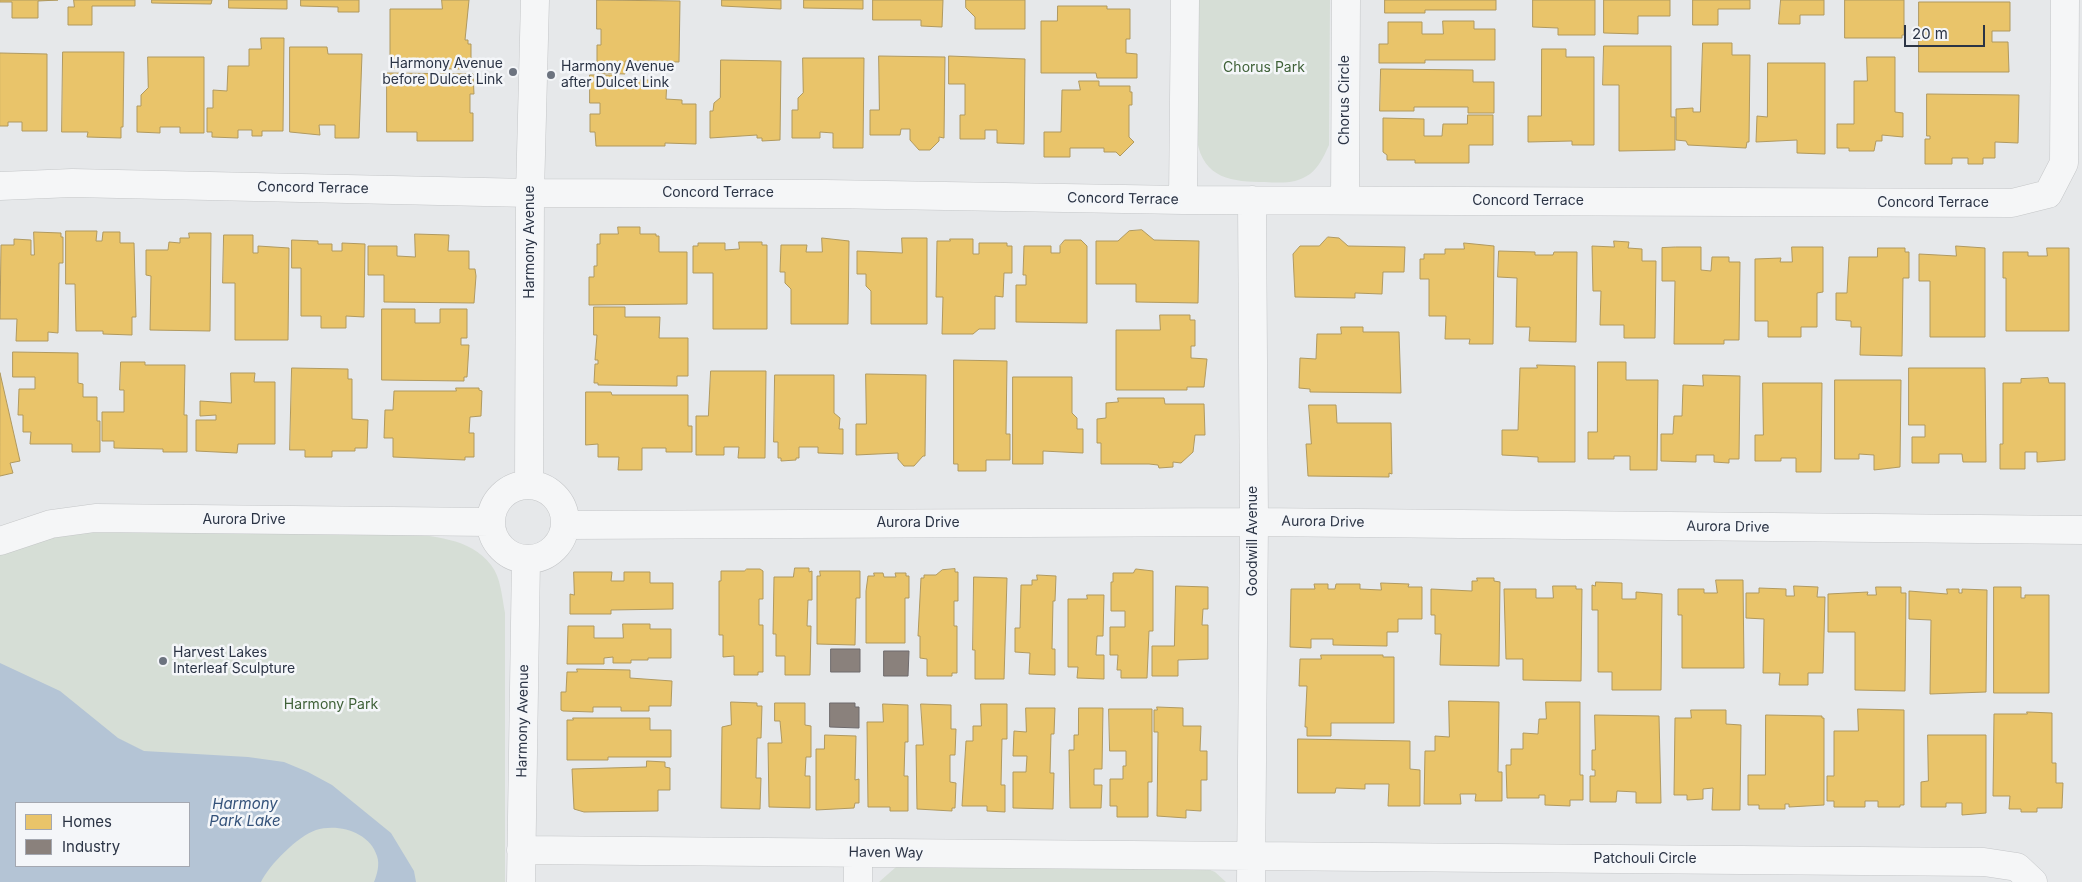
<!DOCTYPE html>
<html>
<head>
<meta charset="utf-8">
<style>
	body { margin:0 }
	#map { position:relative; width:2082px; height:882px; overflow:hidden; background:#e6e8ea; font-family:Inter,sans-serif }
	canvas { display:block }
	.legend { position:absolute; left:15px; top:802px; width:175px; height:65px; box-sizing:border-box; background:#f4f6f9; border:1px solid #a4a8b1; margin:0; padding:6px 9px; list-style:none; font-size:15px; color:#2b3445 }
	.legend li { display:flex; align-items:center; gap:10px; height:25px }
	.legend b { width:25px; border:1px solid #a4a8b1 }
	.scale { position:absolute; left:1904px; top:25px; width:81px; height:22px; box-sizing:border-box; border:2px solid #2b3445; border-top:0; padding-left:6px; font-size:15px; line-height:18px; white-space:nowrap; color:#2b3445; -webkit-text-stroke:4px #f4f6f9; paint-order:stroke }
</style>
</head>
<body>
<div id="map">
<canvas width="2082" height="882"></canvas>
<ul class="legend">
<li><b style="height:14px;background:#e9c46a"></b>Homes</li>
<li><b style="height:14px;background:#8a817c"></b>Industry</li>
</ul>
<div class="scale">20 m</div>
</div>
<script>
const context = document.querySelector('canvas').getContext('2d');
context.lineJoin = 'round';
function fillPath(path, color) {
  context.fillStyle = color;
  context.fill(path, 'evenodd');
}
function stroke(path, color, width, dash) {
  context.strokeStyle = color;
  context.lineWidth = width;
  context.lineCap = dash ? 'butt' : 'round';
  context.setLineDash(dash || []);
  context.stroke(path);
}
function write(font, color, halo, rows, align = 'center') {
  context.font = font + ' Inter,sans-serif';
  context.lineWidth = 5;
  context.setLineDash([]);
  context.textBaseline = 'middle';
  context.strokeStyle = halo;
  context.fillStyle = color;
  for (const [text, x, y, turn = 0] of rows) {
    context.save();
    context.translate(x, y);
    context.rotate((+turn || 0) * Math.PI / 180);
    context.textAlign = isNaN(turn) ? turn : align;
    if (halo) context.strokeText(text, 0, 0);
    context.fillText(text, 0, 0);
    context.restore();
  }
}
const green = new Path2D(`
	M1198,0H1330L1329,145C1324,156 1319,167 1310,174C1296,184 1281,183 1265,182C1233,182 1203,179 1197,140Z
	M64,530L400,532C432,537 470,537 491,565C501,577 502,598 505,613V882H0V553ZM16,803H189V866H16Z
	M907,863L1201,866L1215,872L1226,882H879L896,867Z`);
const water = new Path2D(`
	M0,663L60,691L118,738L144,751L248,757L284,762L308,772L332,785L391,833L414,871L416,882H374C377,875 380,864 377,856C370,832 338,823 316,830C298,836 269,865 261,882H0ZM16,803H189V866H16Z`);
const homes = new Path2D(`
	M0,0H58L38,1V18H12V2H0Z
	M74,0H135V6H92V25H68V7H74Z
	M152,0H212L211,4L152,3Z
	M229,0H287V9L229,8Z
	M301,0H359V12H338V7L301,6Z
	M442,0H469L465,40H468V44H471V61H468V66H462V69L390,68V9H442Z
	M597,0L680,1L679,62L625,61V74L597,73V45H601V29H597Z
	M722,0H781V9L722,6Z
	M804,0H863V9L804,8Z
	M873,0H943L942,27L921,26V20H873Z
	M966,0H1025V29H975V17L966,8Z
	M1385,0H1496V10H1425V13H1385Z
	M1533,0H1595V35H1558V28L1533,27Z
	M1604,0H1670V16H1638V34L1604,33Z
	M1693,0H1750V9H1718V25H1693Z
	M1781,0H1824V15H1800V24H1779Z
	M1845,0H1904V35H1902V38H1845Z
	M1919,2H2010V31H1992V42H2008L2009,72H1919Z
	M1058,6H1107V9H1130V39H1126V53L1137,54V78H1097L1096,73H1041V21H1057Z
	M1443,21H1474V29H1495V60H1425V63H1379V44H1388V22H1422V34H1443Z
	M261,38H284L283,131H262V136H252V130H238V138L212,137V132H207V108H213V90L227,91L228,66H249V49H261Z
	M1703,43H1732V55H1750L1749,142H1747L1746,148L1688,145L1686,141L1676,140V109L1693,108V112H1700Z
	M1604,46H1671V117H1675V150L1619,151V85H1603Z
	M290,47H327L328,54H362L359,138H335V125H319L320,135L290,132Z
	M1542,49H1566V57H1594V145H1572V141L1528,142V116H1541Z
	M63,52H124L123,127H121V138L87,137L88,132H62Z
	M0,53L47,54V131H22V122H8V126H0Z
	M879,56L945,57L944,138L939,137V141L930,150H919L910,140V129H901L900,135H870V110H879Z
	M949,56L1025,59L1024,144L997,143V130H985V139H960V115H965V84H949Z
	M148,57H204V133H180V127H160V133L137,132V106H141V95L148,88Z
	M1867,57H1895V112L1903,113V137L1882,135V141H1876L1874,151H1849V148H1837V124H1854V81H1867Z
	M803,58H864L863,148H833V133L820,132V138H792V110H798V98L803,93Z
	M721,60L781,61L780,140L762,141V138H757V135L710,138V111H713L714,103L720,98Z
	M1768,63H1825V154L1797,153V140L1756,142L1757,116L1767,117Z
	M1381,69L1473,70V82H1494V113H1468V107H1414V111H1380Z
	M387,73L473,74L474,94H470V113H473V141H417V132H387Z
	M590,75H617V80H667L666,99L682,100V104H696V144L665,143V146H596L595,132H590V114H600V103H590Z
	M1079,81H1099V86H1130V92H1132V105H1129V137L1134,142L1120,156L1116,152H1104V148H1070V157H1044V132H1061L1062,90H1080Z
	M1927,94L2019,95L2018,143L1995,142V158H1983V164H1968V158H1952V164H1925V139H1930V136H1927Z
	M1468,115H1493V145H1469V163H1415V160H1387V155L1383,152V118L1424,119V136H1442L1443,124H1467Z
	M618,227H640V234H656V236H659V252H687V304L589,305V277H594V266H597V244H600V234H618Z
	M1142,230L1154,240L1199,241L1198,303L1136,302V284H1096V241H1118L1129,231Z
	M66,231H97L96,241H102L103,232H120V243H134L136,317H132V335L103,334V331H76L75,284H66Z
	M34,232L61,233V237H63V263H59L58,333L48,332V341H16L17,319H0L1,245H14V239L31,240V255H34Z
	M189,233H211L210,331L150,330L151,276L146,275V250H168L169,242L180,243V238H189Z
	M415,234L449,235L448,251H469V269H475L476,276L474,303L384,302V275H368V246H397V256L415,257Z
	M224,235H253V253H258V246L289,248L288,340H235V283H223Z
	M1328,237L1339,238L1348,246L1405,247L1404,272H1383L1382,294L1355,293V298L1295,297L1293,254L1300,246H1319Z
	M822,238L849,241L848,324H791V289L785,283V272H780L781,245H807L806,252H822Z
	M902,238H927V324H871V291L866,286V274H857V251L902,253Z
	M950,239H973V254H979V243H1007V246H1012V273H1004L1003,297L995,296V329H979L973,334H942L943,297H936L937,241H950Z
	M292,240L318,241V244H332V251H342V243L365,244L364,317L346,316V328H321V316H301V268H292Z
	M1065,240H1081L1087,246V323L1016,322V285H1026V275H1023L1024,246H1051V253H1060V246Z
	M1614,241L1629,242L1628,248L1642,249V261H1656L1655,338H1624V325H1600L1601,291H1593L1592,246L1614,247Z
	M739,242H762V245H767V329H713V273H693V246H698V243H725V250L739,249Z
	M1464,243L1494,246L1493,344H1469L1470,339H1445L1446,316H1429V279H1420V259H1424V254H1445V249H1464Z
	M1956,246L1985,248V337H1930V281H1919V254L1956,256Z
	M1676,247H1701V270L1711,271L1712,257H1729V262H1740L1739,340H1724V344H1674L1675,281H1662V248Z
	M1792,247H1823V292L1817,293V327H1801V337H1768V321H1755V259L1781,258L1780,262H1792Z
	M1878,248H1905V252H1909V278H1903L1902,356L1860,355L1861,327H1851V321L1836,320V293H1847L1849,257H1877Z
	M2047,248H2069V331H2006V278H2003V252H2028V256H2047Z
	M1499,251L1535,252V255H1553L1554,252H1577L1576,342L1529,341L1530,327H1516L1517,278L1498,277Z
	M594,307H625V317H660L659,338H688V376H677V386L598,385V383H594L595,364H598V360H595L597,335H594Z
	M382,309H415V323H440V309H467V338H461V345H469L467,377H464V381L382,380Z
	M1160,315H1190V320H1195V346H1191V358L1207,359L1204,387H1187V390H1116V330H1160Z
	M1341,327H1363V332H1399L1401,393L1310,392V389L1299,388L1300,358L1316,359L1317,334H1341Z
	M13,352L78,353V383L83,384V397H97V421H100V452H72V444H30L31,432H23V415H18L19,389H35V377H13Z
	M954,360L1007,361L1006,434H1010V460H986V471H958V464H954Z
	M121,362H145V365H185L184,415H187V452H163V449L114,448V441H102V412H124V390H120Z
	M1598,362H1626V380H1658L1657,470H1630V456H1614V459H1588V432H1597Z
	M1537,365L1575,366V462H1538V457L1502,455V430H1518L1520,368H1537Z
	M292,368L348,369V379H352V419L368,420L367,448H355V451H332V457H305V450H290Z
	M1909,368H1985L1986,462H1963L1962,454H1939V463H1912V437H1925V425H1909Z
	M711,371H766L765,458H738L739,447H724V455H696V416H708Z
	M0,373L20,461L10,463L13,473L0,476Z
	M231,373H255L254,382H275V444H238L237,453L196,451V420H216V415L200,416V401L231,403Z
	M866,374L926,375L925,456H923L914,466H904L898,459V453L856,455V424H866Z
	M775,375H834V413L840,418L839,429H843V454L818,453V447H799V458H796V460L781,461V458H778V442H774Z
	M1703,375L1740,376L1739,459H1729V463L1714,462V455H1696V462L1661,461V434H1673L1674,416H1682L1683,385L1703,386Z
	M1013,377H1072V413L1077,418V429H1083V453L1043,451V464H1013Z
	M2048,378L2049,383H2065V460L2037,462V452H2025V469H2000V444H2003V383H2021V379Z
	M1835,380H1901L1900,467L1874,470V455L1859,454V459H1835Z
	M1763,383H1822L1821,472H1796V458H1781V461H1755V435H1763Z
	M456,388H479V390L482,391L481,416L470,417L469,433H474V457H465V460L393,457V438H384L385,410H393L394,391H456Z
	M586,392H611L612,395H688V426H692V452H666V448H642V470H618L619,457H598V444L586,445Z
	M1118,398H1164L1165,404H1204L1205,435H1195L1193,452L1181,463L1173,462V467L1159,468L1158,465L1149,464H1101V443H1097V419L1106,418V403L1118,402Z
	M1309,405H1336L1337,423H1391L1392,474L1389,473V477L1308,476L1306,444H1311Z
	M795,568H809V572L812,571V600H808L807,626H811L810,675H785V656H776V634H773L774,577H793Z
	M747,569H760L763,571V599H759V625H763V672H758V675H734V656L723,657V635H719V581H721V571H744Z
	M955,569V572H958V601H954V626H957V673H952V676H927V659L920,658V636H918L921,578H924V575H936L942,570Z
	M1136,569L1153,571V631H1149L1147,678H1121V670H1117L1118,655H1110V627H1125V611H1111V582H1113V573H1133Z
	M820,571H860V598H856L855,645L817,644V576H820Z
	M574,572H612L611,581H624V572H650V583H673V609L611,610V614H570V594L574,595Z
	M874,573H883L884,577H896L895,573H906V576H909V598H905V643H866V591L868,576H874Z
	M1037,575L1056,576L1055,601H1053L1052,649H1055V675L1029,674L1030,653L1015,652V628H1020L1021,585H1032V580H1037Z
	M974,577L1007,578L1004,679H975V650H973Z
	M1477,578H1494V581L1500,582L1499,666L1440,665L1441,634H1435V615H1431V589L1472,591V581H1477Z
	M1716,580H1743L1744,668H1682V615H1678V589H1704V593H1717Z
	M1596,582L1622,583V599H1636V592L1662,594L1661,690H1612V672H1598V610H1592V585L1595,586Z
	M1381,583L1409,584L1408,587H1422V619H1398V632H1387V646L1333,645V639H1311V648L1290,647L1291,589H1315L1314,584H1328V589H1335L1336,584H1360V589L1381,590Z
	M1176,586L1208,587V609H1203L1202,625H1208V659L1178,660V676H1152V646H1174Z
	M1553,586H1576V589H1582L1581,681L1523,680V659H1506L1504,589H1536V598H1553Z
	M1794,586L1818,587L1817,597H1825L1823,673H1808V685H1779L1780,673H1763L1764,619L1746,618V593H1759V588L1786,589V596H1794Z
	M1876,587H1901V593H1906L1905,691L1855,690V632H1828V594L1868,592L1867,595H1876Z
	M1994,587H2021V598H2025V595H2049V693H1994Z
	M1947,589H1959V593H1962V589L1987,590L1986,692L1930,694L1931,620L1909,619V591L1947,594Z
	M1087,595H1104L1103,636H1097L1096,655H1104V679L1077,678L1078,667H1068V599H1087Z
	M623,624H650V629H671V658H648V660H631V663H613V657L604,658V664H567L568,626H594V638H623Z
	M1321,655H1383V657H1394V723H1331V736H1307V727H1305L1307,686H1299L1300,659H1321Z
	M577,669L630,670V678L672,681L671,706H649V711H621V707H593V712L563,711L561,710V692H566L567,672H577Z
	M1449,701L1499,702L1498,772H1502V801H1475L1476,794H1460L1461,804H1424L1425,751H1435V736L1449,737Z
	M731,702L757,703V706H762L761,738H757L756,778H761L760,809L721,808L722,727L731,725Z
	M1546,702H1580V775H1583V800H1570V806L1545,805V795H1539V798H1507L1506,765H1511V749H1523V733L1538,734L1539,719H1546Z
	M775,703H805V725L811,726V757H806L805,776H810V808L769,807L768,743H782L780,721H775Z
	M883,704L908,705V742H905L904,776H908V811H890V807H868L867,722H883Z
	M921,704L951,705V729H956L955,755H950V782L956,783L955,808H952V811L917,809L916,745H923Z
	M981,704H1007V739H1002L1001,785H1005V812L987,811V806H962L966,741H973V726H981Z
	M1157,707L1183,708V726H1201L1200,751H1207V780H1201V811L1186,810V818L1157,816L1158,732H1154V710H1157Z
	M1026,708H1055L1054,734H1051L1050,773H1054L1053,809L1013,808V772H1026L1027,756H1013L1014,731L1026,732Z
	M1079,708H1103L1102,769H1094V785H1102L1101,808H1070L1069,750H1074V735H1078Z
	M1109,709H1152V782H1148V817H1117V806H1110V779H1123V766H1126V751H1110Z
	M1858,709L1904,710V805H1900V807H1878V801H1865V807H1834V801H1827V776H1834V731H1858Z
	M1691,710H1726V724L1741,725L1740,810H1712L1713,788L1703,789V799L1687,800V795H1674L1675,718H1691Z
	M2027,712L2052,713V763H2056V783H2063L2062,808H2037V812H2021V809H2009L2010,796H1993L1994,714H2027Z
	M1595,715L1659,716L1661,803H1636V792L1617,791L1616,802H1590V776H1595V770H1592V750H1595Z
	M1766,715L1822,716V718H1824V805L1789,807V804H1785V809H1759V805H1748V775H1765Z
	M573,718H650V730H671V757H608V760H567V720H573Z
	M825,735L856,736L855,780L859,779V803H855L854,808L816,810V749H824Z
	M1928,735H1986V813L1962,815V803H1946V807H1921V782L1928,781Z
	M1298,739L1410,741V769L1420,770V806H1388L1389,784H1365V789L1336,788L1335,793H1298Z
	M647,761L665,762V767L670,768V790H658V811L584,812L574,809L572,769L646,767Z`);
const industry = new Path2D(`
	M831,649H860V672H831Z
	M884,651H909L908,676H884Z
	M830,703H855V707H859V728L830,727Z`);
const minor = new Path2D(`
	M0,186L72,183L530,193L826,194L1183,200L2012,203L2048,194L2064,163L2065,0
	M1183,200L1185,0
	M1345,200L1346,0
	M529,485L530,193L535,0
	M491 522a37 37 0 1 1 74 0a37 37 0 1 1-74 0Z
	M565,525L1254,522L2082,530
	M0,541L51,524L95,518L490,522
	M521,850L1984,862L2017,867L2033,882
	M521,882L526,559
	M858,882V853
	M1251,882L1254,522L1252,200`);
const markers = [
	[513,72,5,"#6c737f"],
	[551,75,5,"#6c737f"],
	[163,661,5,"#6c737f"]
];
const poiNames = [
	["Harmony Avenue",503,64,"right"],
	["before Dulcet Link",503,80,"right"],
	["Harmony Avenue",561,67],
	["after Dulcet Link",561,83],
	["Harvest Lakes",173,653],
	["Interleaf Sculpture",173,669]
];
const parkNames = [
	["Chorus Park",1264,68],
	["Harmony Park",331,705]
];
const streetNames = [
	["Chorus Circle",1345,100,-90],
	["Concord Terrace",313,188,1],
	["Concord Terrace",718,193],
	["Concord Terrace",1123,199,1],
	["Concord Terrace",1528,201],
	["Concord Terrace",1933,203],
	["Harmony Avenue",530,242,-90],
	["Aurora Drive",244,520],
	["Aurora Drive",1323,522,1],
	["Aurora Drive",918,523],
	["Aurora Drive",1728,527,1],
	["Goodwill Avenue",1253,541,-90],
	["Harmony Avenue",523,721,-89],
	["Haven Way",886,853,1],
	["Patchouli Circle",1645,859]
];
const waterNames = [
	["Harmony",245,804],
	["Park Lake",245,821]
];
fillPath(green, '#d6ded6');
fillPath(water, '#b4c4d5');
fillPath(homes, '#e9c46a');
stroke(homes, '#b0995f', 1);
fillPath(industry, '#8a817c');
stroke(industry, '#6e6a6c', 1);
stroke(minor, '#c4c6c8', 29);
stroke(minor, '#f5f6f7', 28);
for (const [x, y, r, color] of markers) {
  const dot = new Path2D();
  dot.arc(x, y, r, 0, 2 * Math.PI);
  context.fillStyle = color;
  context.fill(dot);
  stroke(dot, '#f4f6f9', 2);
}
write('14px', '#2b3445', '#f4f6f9', poiNames, 'left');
write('14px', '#3f6138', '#f4f6f9', parkNames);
write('14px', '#2b3445', '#f4f6f9', streetNames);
write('italic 15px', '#34527a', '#f4f6f9', waterNames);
</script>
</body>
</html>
